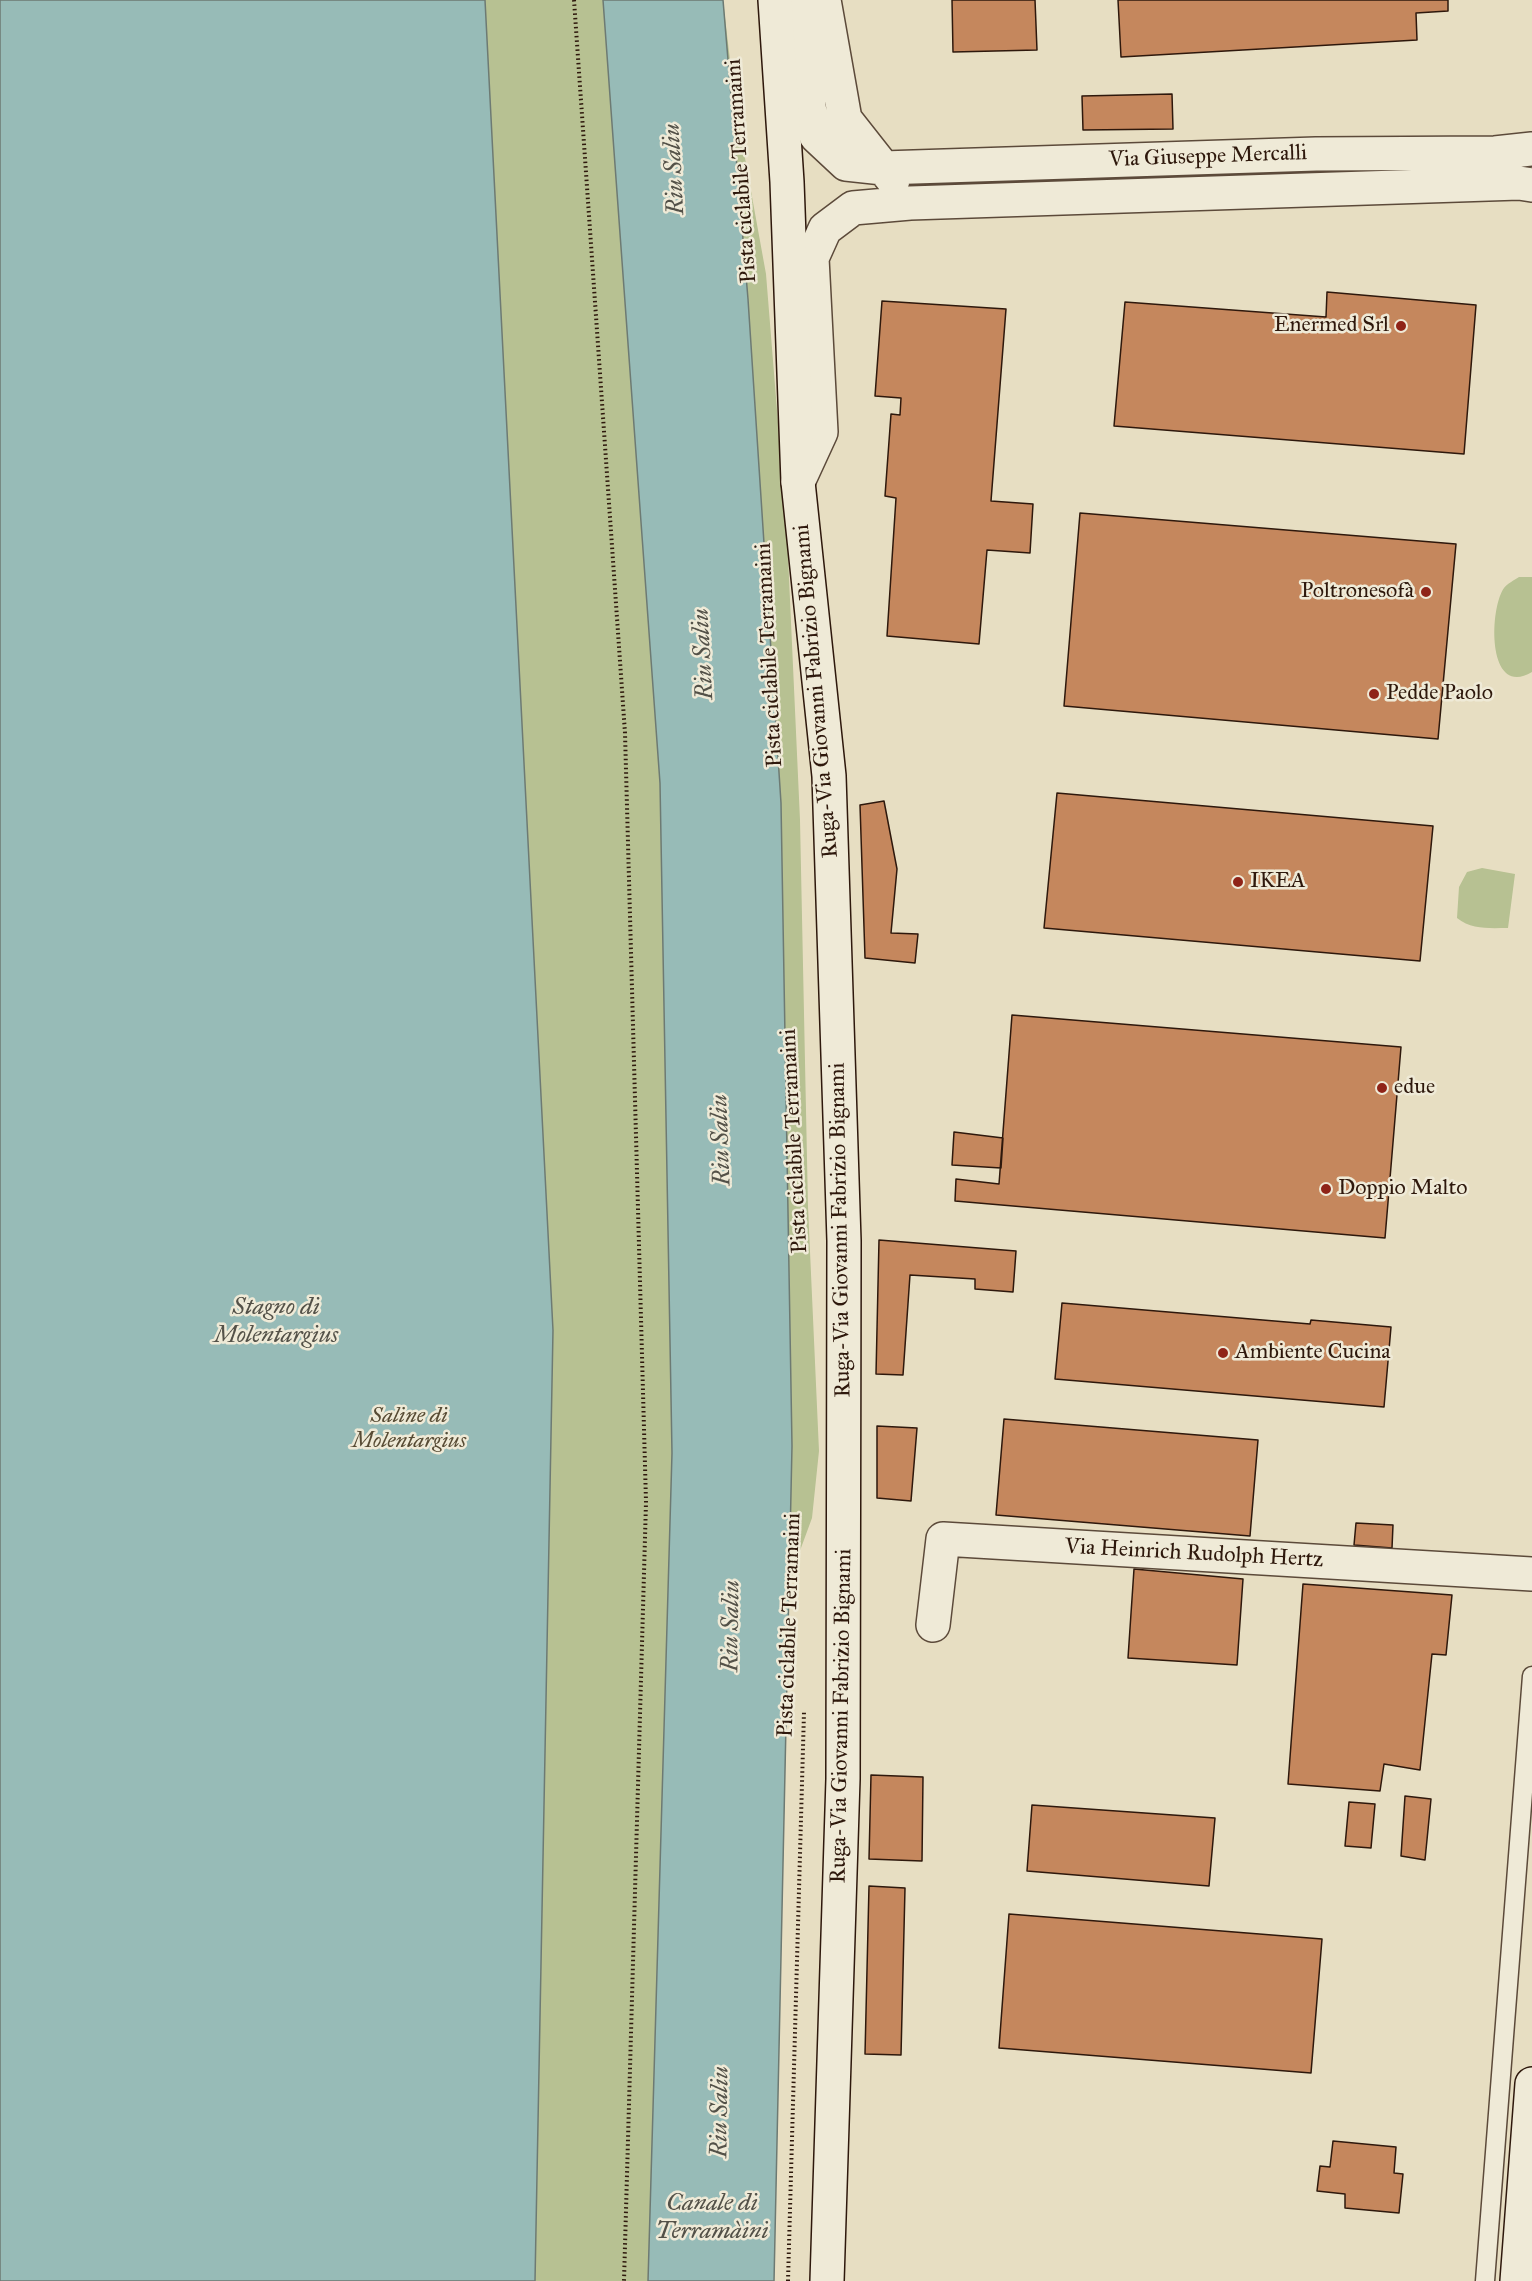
<!DOCTYPE html>
<html>
<head>
<meta charset="utf-8">
<style>
	body { margin:0 }
	canvas { display:block; background:#e7dec2 }
</style>
</head>
<body>
<canvas width="1532" height="2281"></canvas>
<script>
const context = document.querySelector('canvas').getContext('2d');
context.lineJoin = 'round';
function fillPath(path, color) {
  context.fillStyle = color;
  context.fill(path, 'evenodd');
}
function stroke(path, color, width, dash) {
  context.strokeStyle = color;
  context.lineWidth = width;
  context.lineCap = dash ? 'butt' : 'round';
  context.setLineDash(dash || []);
  context.stroke(path);
}
function write(font, color, halo, rows, align = 'center') {
  context.font = font + ' "IM FELL Great Primer",serif';
  context.lineWidth = 5;
  context.setLineDash([]);
  context.textBaseline = 'middle';
  context.strokeStyle = halo;
  context.fillStyle = color;
  for (const [text, x, y, turn = 0] of rows) {
    context.save();
    context.translate(x, y);
    context.rotate((+turn || 0) * Math.PI / 180);
    context.textAlign = isNaN(turn) ? turn : align;
    if (halo) context.strokeText(text, 0, 0);
    context.fillText(text, 0, 0);
    context.restore();
  }
}
const green = new Path2D(`
	M0,0H723L735,103L766,274L787,534L800,820L808,1207L819,1451L812,1518L794,1567L778,1643L751,2281H0Z
	M1519,577H1532V672C1487,699 1489,609 1504,588C1507,584 1514,580 1519,577Z
	M1482,868L1515,874L1508,928C1490,928 1472,930 1457,918L1459,887L1467,872Z`);
const water = new Path2D(`
	M0,0H485L553,1330L535,2281H0Z
	M603,0H723L748,299L781,803L792,1446L774,2281H648L672,1453L660,783Z`);
const building = new Path2D(`
	M952,0H1035L1037,50L953,52Z
	M1118,0H1448V11L1416,13L1417,40L1121,57Z
	M1172,94L1173,129L1083,130L1082,96Z
	M1327,292L1476,305L1464,454L1114,426L1125,302L1326,317Z
	M882,301L1006,309L991,501L1033,504L1030,553L987,550L979,644L887,636L896,498L885,496L891,414L900,415L901,398L875,396Z
	M1080,513L1456,544L1438,739L1064,706Z
	M1057,793L1433,826L1420,961L1044,928Z
	M884,801L897,869L891,933L918,934L915,963L865,958L860,805Z
	M1012,1015L1401,1047L1385,1238L955,1201L956,1179L999,1184Z
	M954,1132L1003,1138L1001,1168L952,1165Z
	M879,1240L1016,1251L1013,1292L975,1289V1279L910,1275L903,1375L876,1374Z
	M1062,1303L1310,1324L1311,1320L1391,1327L1384,1407L1055,1379Z
	M1004,1419L1258,1440L1250,1536L996,1515Z
	M877,1426L917,1428L911,1501L877,1498Z
	M1356,1523L1393,1525L1392,1548L1354,1545Z
	M1134,1569L1243,1579L1237,1665L1128,1658Z
	M1303,1584L1452,1595L1446,1655L1432,1654L1420,1770L1384,1764L1380,1791L1288,1784Z
	M871,1775L923,1777L922,1861L869,1859Z
	M1405,1796L1431,1799L1425,1860L1401,1856Z
	M1349,1802L1375,1804L1371,1848L1345,1846Z
	M1032,1805L1215,1818L1209,1886L1027,1871Z
	M869,1886L905,1888L901,2055L865,2054Z
	M1009,1914L1322,1939L1311,2073L999,2048Z
	M1333,2141L1396,2147L1394,2173L1403,2174L1399,2213L1345,2208V2194L1317,2191L1320,2166L1330,2167Z`);
const path = new Path2D(`
	M574,0L625,733L646,1502L624,2281
	M788,2281L804,1712`);
const lane = new Path2D(`
	M1485,2281L1532,1676`);
const street = new Path2D(`
	M802,0L809,107L816,136L846,164L883,168L1316,154L1495,153L1532,149
	M824,0L845,119L893,180
	M798,482L821,432L812,258L825,229L853,208L910,203L1519,183L1532,185
	M933,1625L943,1539L1532,1574`);
const secondary = new Path2D(`
	M775,0L787,182L798,482L829,776L844,1241L843,1779L827,2281
	M1517,2281L1532,2084`);
const markers = [
	[1401,326,6,"#8f2418"],
	[1426,592,6,"#8f2418"],
	[1374,694,6,"#8f2418"],
	[1238,882,6,"#8f2418"],
	[1382,1088,6,"#8f2418"],
	[1326,1189,6,"#8f2418"],
	[1223,1353,6,"#8f2418"]
];
const streetNames = [
	["Via Giuseppe Mercalli",1208,157,-2],
	["Pista ciclabile Terramaini",742,171,-94],
	["Pista ciclabile Terramaini",770,655,-93],
	["Ruga-Via Giovanni Fabrizio Bignami",817,691,-95],
	["Pista ciclabile Terramaini",795,1141,-93],
	["Ruga-Via Giovanni Fabrizio Bignami",841,1230,-91],
	["Via Heinrich Rudolph Hertz",1194,1554,3],
	["Pista ciclabile Terramaini",790,1625,-88],
	["Ruga-Via Giovanni Fabrizio Bignami",842,1716,-89]
];
const poiNames = [
	["Enermed Srl",1389,326,"right"],
	["Poltronesofà",1414,592,"right"],
	["Pedde Paolo",1386,694],
	["IKEA",1250,882],
	["edue",1394,1088],
	["Doppio Malto",1338,1189],
	["Ambiente Cucina",1235,1353]
];
const parkNames = [
	["Saline di",409,1417],
	["Molentargius",409,1442]
];
const waterNames = [
	["Riu Saliu",675,169,-93],
	["Riu Saliu",704,654,-93],
	["Riu Saliu",722,1140,-92],
	["Stagno di",276,1308],
	["Molentargius",276,1336],
	["Riu Saliu",732,1626,-89],
	["Riu Saliu",721,2112,-89],
	["Canale di",712,2204],
	["Terramàini",712,2232]
];
fillPath(green, '#b7c192');
fillPath(water, '#97bbb7');
stroke(water, '#6d7a73', 1.5);
fillPath(building, '#c5875d');
stroke(building, '#2e180c', 1.5);
stroke(lane, '#5c4a3a', 21);
stroke(street, '#5c4a3a', 36);
stroke(secondary, '#2e180c', 36);
stroke(path, '#2e180c', 4, [1.5, 3]);
stroke(lane, '#efead7', 18);
stroke(street, '#efead7', 33);
stroke(secondary, '#efead7', 33);
for (const [x, y, r, color] of markers) {
  const dot = new Path2D();
  dot.arc(x, y, r, 0, 2 * Math.PI);
  context.fillStyle = color;
  context.fill(dot);
  stroke(dot, '#efead7', 2);
}
write('22px', '#2e180c', '#efead7', streetNames);
write('22px', '#2e180c', '#efead7', poiNames, 'left');
write('italic 22px', '#574b34', '#efead7', parkNames);
write('italic 24px', '#535148', '#efead7', waterNames);
</script>
</body>
</html>
